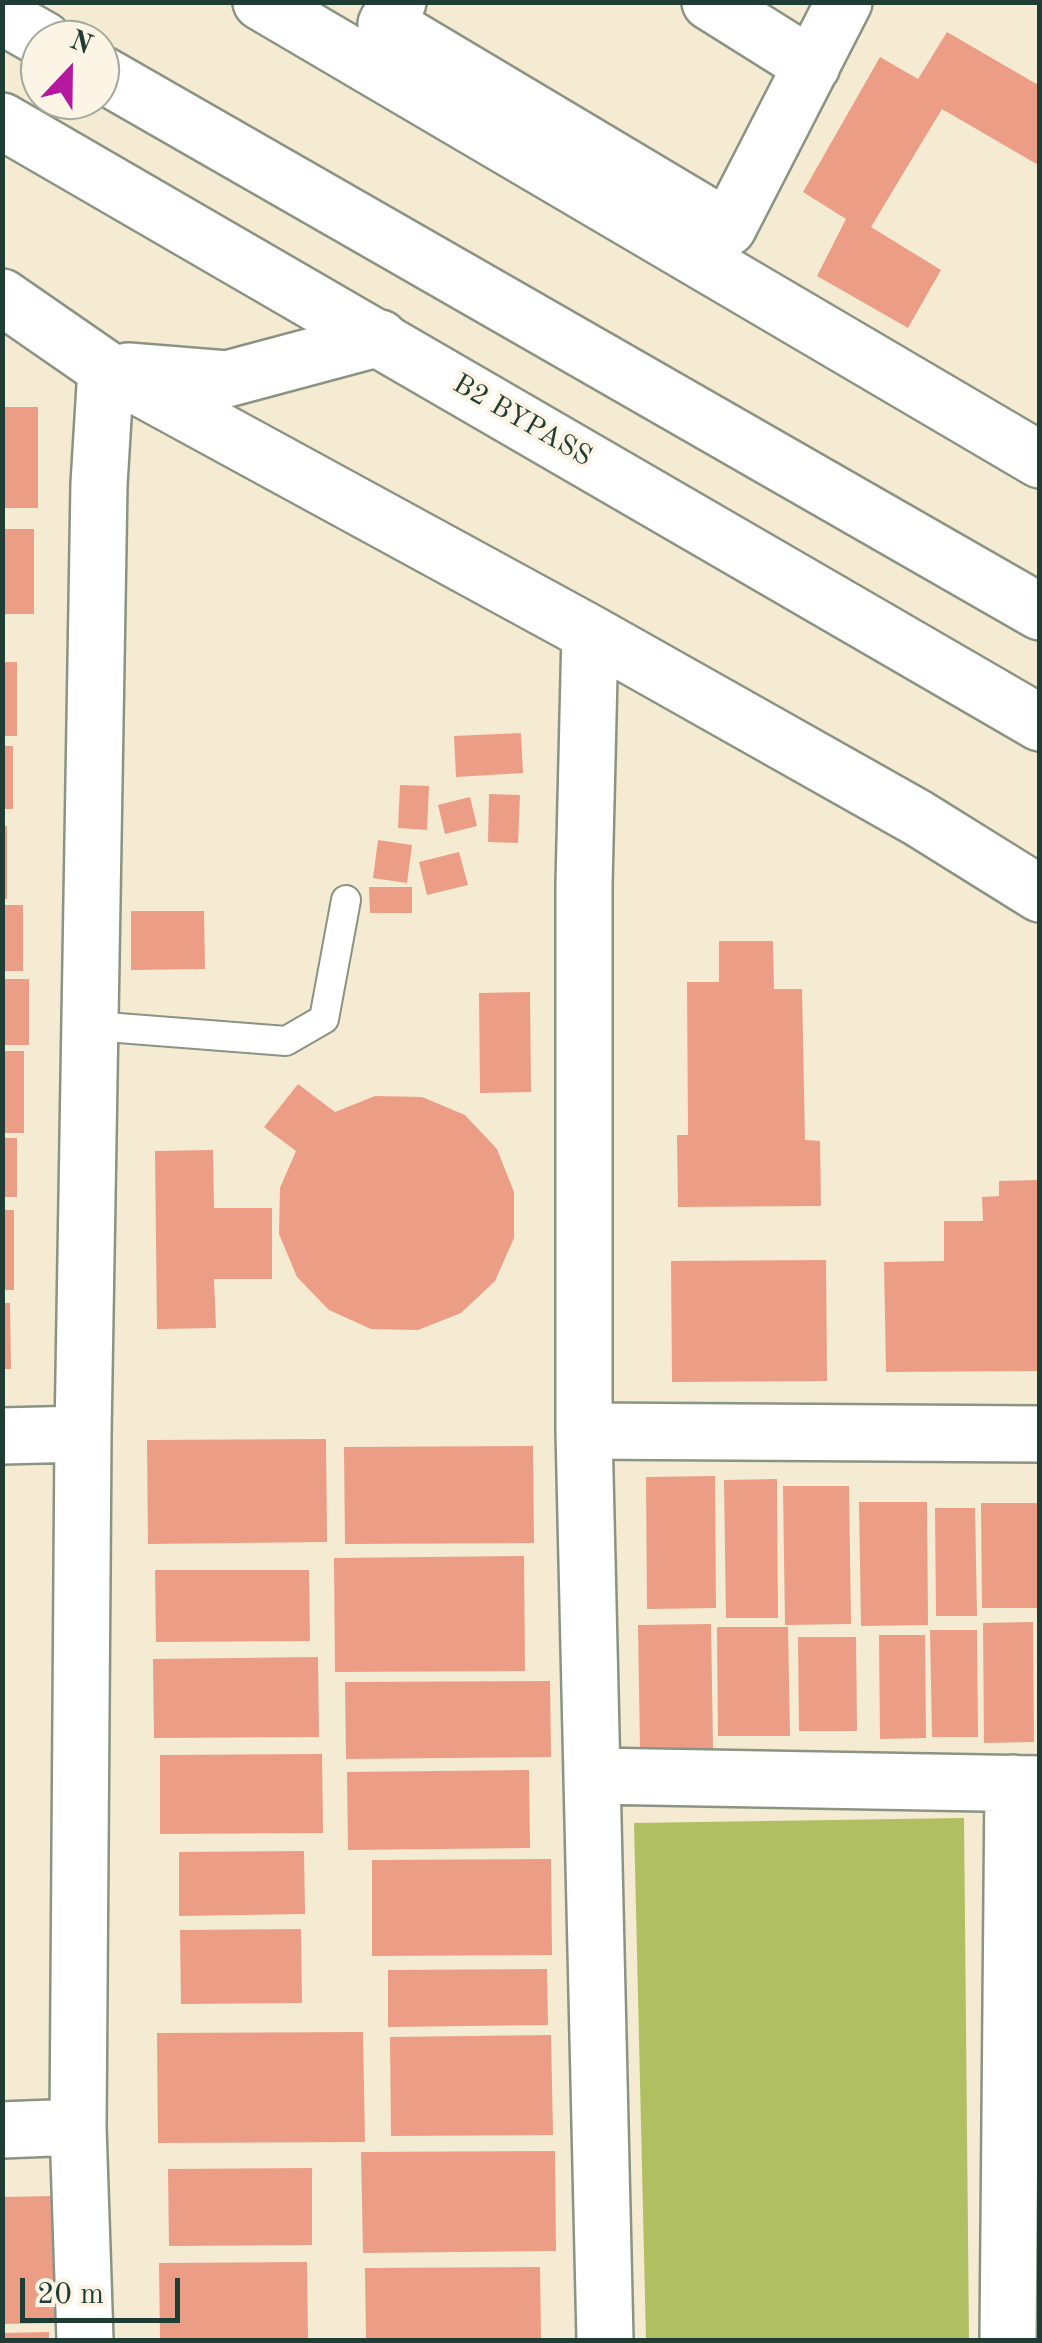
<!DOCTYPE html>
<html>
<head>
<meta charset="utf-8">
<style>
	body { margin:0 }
	#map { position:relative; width:1042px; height:2343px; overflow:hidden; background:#f4ebd2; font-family:"Old Standard TT",serif }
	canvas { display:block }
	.frame { position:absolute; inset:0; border:5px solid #1f3d34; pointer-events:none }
	.north { position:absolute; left:20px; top:20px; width:100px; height:100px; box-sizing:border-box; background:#fcf5e5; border:2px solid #a4ab9e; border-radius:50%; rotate:22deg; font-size:28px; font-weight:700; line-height:40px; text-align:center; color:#1f3d34 }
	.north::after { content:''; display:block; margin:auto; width:35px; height:45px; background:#b5179e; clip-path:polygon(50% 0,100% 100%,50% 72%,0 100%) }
	.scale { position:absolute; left:20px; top:2278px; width:160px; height:45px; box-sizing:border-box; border:5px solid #1f3d34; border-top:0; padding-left:12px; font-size:30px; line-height:35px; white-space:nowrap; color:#1f3d34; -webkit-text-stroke:8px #fcf5e5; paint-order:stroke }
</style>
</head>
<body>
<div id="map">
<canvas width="1042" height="2343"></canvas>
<div class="frame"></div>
<div class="north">N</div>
<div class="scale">20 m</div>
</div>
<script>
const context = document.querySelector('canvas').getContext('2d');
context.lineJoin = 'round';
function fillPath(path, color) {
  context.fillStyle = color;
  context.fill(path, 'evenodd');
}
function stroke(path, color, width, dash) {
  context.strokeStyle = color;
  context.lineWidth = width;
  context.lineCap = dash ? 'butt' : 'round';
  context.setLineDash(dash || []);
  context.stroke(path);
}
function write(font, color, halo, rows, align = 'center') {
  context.font = font + ' "Old Standard TT",serif';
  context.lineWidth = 8;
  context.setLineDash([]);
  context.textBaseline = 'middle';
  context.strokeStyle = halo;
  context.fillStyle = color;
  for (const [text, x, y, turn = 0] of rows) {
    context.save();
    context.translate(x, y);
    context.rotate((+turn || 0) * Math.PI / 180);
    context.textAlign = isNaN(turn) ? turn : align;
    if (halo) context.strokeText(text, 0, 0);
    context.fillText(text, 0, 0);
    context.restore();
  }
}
const green = new Path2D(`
	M964,1818L969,2340H646L634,1823Z`);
const building = new Path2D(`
	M947,32L1040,86V166L942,109L871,227L941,270L908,328L817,276L846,219L803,192L880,57L918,79Z
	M2,407H38V508H2Z
	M2,529H34V614H2Z
	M2,662H17V736H2Z
	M521,733L523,773L456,777L454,736Z
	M2,746H13V809H2Z
	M400,785L429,786L427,830L398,828Z
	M489,794L520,795L518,843L488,842Z
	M470,797L477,826L445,834L438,805Z
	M2,826H7V899H2Z
	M378,840L412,845L407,883L373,878Z
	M459,852L468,885L427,895L419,862Z
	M369,887H412V913H370Z
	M2,905H23V971H2Z
	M131,911H204L205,969L131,970Z
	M719,941H773L774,989H802L805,1140L820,1141L821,1206L678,1207L677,1135H688L687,982H719Z
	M2,979H29V1045H2Z
	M530,992L531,1092L480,1093L479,993Z
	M2,1051H24V1133H2Z
	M298,1084L335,1112L375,1096L422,1097L465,1115L497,1149L514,1192V1238L495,1281L461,1313L418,1330L371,1329L329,1310L297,1277L279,1234L280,1188L296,1151L264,1127Z
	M2,1138H17V1197H2Z
	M213,1150L214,1208H272V1279H214L216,1328L157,1329L155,1151Z
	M1040,1180V1371L886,1372L884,1262L944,1261V1221H983L982,1197L999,1196V1181Z
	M2,1210H14V1290H2Z
	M826,1260L827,1381L672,1382L671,1261Z
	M2,1303H10L11,1369H2Z
	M326,1439L327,1542L148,1544L147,1440Z
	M533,1446L534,1543L345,1544L344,1447Z
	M715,1476L716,1608L647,1609L646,1477Z
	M777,1479L778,1618H726L724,1480Z
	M783,1486H849L851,1624L785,1625Z
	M859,1502H927L928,1625L861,1626Z
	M981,1503H1040V1608H982Z
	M935,1508H975L977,1616H936Z
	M524,1556L525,1671L335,1672L334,1558Z
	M155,1570H309L310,1641L156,1642Z
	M1033,1622L1034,1742L984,1743L983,1623Z
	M711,1624L713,1749H640L638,1625Z
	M717,1627H788L790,1736H718Z
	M930,1630H977L978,1737H932Z
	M879,1635H925L926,1738L880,1739Z
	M798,1637H856L857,1731H799Z
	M318,1657L319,1737L154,1738L153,1659Z
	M550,1681L551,1757L346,1759L345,1682Z
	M322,1754L323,1833L160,1834V1755Z
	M529,1770L530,1848L348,1850L347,1772Z
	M304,1851L305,1914L179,1916V1852Z
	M551,1859L552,1955L372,1956V1860Z
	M301,1929L302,2003L181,2004L180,1930Z
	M547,1969L548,2025L388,2027V1970Z
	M363,2032L365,2142L158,2143L157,2033Z
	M551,2035L553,2135L391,2136L390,2037Z
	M555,2151L556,2251L363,2253L361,2152Z
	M312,2168V2245L169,2246L168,2169Z
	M53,2196L56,2323L2,2324V2197Z
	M1028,2257H1040V2330H1029Z
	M307,2262L308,2340H160L159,2263Z
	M540,2267L541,2340H366L365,2268Z
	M49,2332V2340H2V2333Z`);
const lane = new Path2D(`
	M93,1026L286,1041L324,1019L346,900`);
const street = new Path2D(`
	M261,2L1040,460
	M398,2L386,24L728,228L844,2
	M710,2L812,66
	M2,297L106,369L590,633L918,818L1040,894
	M128,371L227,379L380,338
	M590,633L584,884V1431L605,2340
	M584,1431L1040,1434
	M2,1436L83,1434
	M594,1776L1040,1784
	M2,2130L78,2127
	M85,2340L78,2127L83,1434L99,484L106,369
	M1008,2340L1013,1783`);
const primary = new Path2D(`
	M2,16L44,40
	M100,73L1040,612
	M2,121L1040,723`);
const streetNames = [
	["B2 BYPASS",522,421,30]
];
fillPath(green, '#b0bf62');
fillPath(building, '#ec9d85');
stroke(lane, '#8a9483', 32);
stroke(street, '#8a9483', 60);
stroke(primary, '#8a9483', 60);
stroke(lane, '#fff', 28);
stroke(street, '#fff', 55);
stroke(primary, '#fff', 55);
write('28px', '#1f3d34', '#fcf5e5', streetNames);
</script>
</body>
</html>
